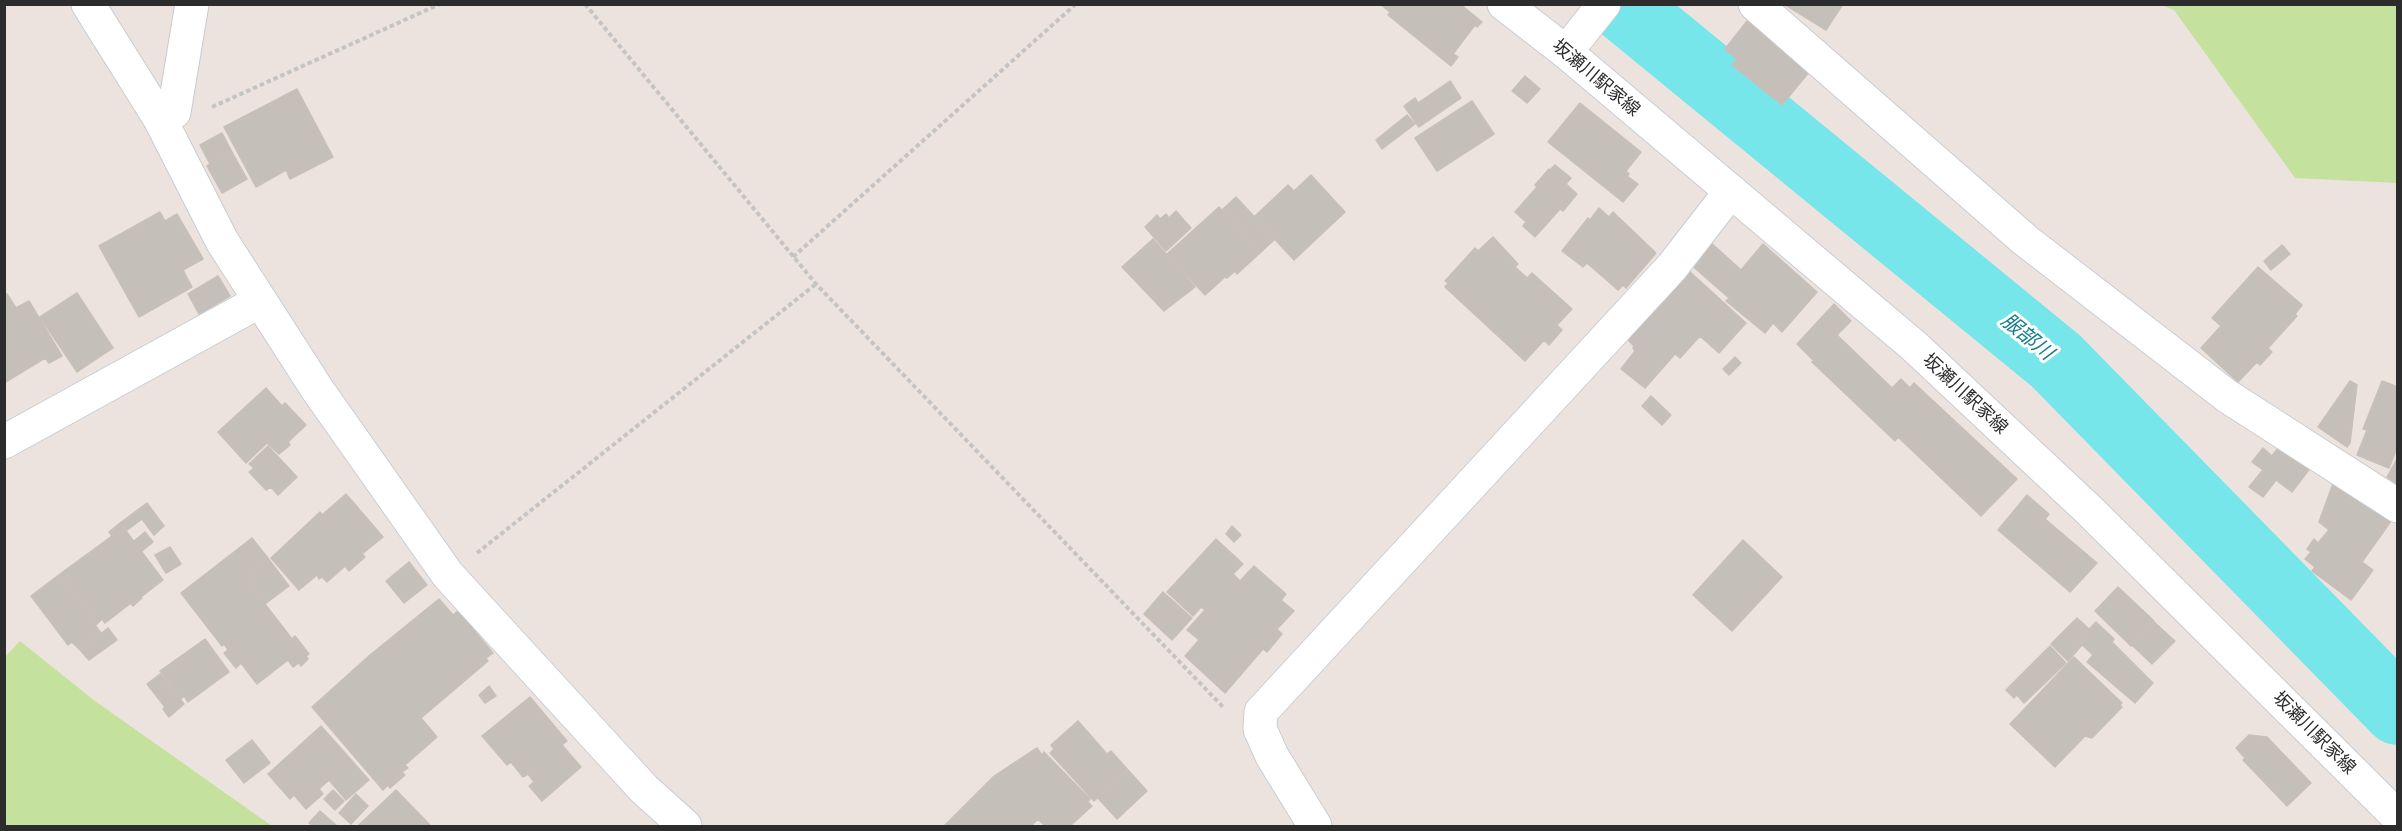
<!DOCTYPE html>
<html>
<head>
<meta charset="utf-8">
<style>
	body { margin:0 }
	#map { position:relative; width:2402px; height:831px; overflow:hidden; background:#ede3de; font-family:Quicksand,sans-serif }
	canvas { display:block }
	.frame { position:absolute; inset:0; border:6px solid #2c2c2c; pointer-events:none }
</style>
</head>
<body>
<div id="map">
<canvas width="2402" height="831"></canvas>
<div class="frame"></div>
</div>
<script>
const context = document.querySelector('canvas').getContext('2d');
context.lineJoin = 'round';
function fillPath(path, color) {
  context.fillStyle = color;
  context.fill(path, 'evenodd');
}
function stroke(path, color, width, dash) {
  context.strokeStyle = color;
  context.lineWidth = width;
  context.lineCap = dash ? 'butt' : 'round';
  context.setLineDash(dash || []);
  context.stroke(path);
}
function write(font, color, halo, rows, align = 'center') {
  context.font = font + ' Quicksand,"Noto Sans JP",sans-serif';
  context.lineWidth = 6;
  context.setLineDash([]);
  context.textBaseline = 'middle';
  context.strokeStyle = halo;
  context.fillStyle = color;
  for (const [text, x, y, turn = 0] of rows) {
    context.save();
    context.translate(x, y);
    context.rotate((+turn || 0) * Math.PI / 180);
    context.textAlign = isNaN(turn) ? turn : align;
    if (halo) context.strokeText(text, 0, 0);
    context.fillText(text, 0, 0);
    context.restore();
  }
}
const green = new Path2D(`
	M2161,5H2397V183L2295,178L2174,10Z
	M20,641L95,701L272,826H5V657Z`);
const river = new Path2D(`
	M1620,4L2056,361L2398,710`);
const building = new Path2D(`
	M1380,4H1460L1482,22L1477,27L1475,25L1453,54L1458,57L1451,66L1388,15L1390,12Z
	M1784,4H1843L1826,30Z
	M1747,21L1809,72L1782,105L1732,65L1737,59L1725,49Z
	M1525,76L1540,89L1527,103L1512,91Z
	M1450,81L1461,98L1419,127L1404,106L1415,98L1418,103Z
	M297,89L333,157L290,179L286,170L256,187L224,127Z
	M1472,101L1494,134L1437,171L1415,138Z
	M1580,103L1641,152L1626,171L1629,174L1627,176L1638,184L1623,202L1548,142Z
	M1407,115L1415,124L1382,149L1376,140Z
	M222,133L232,152L210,164L200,145Z
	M232,152L247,179L222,193L207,166Z
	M1555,165L1571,178L1566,184L1577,194L1563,211L1560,209L1535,237L1523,226L1526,222L1515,212L1537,187L1535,185L1549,169L1550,170Z
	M1311,175L1345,212L1294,260L1254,217L1288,185L1294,191Z
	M1236,197L1275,239L1261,252L1222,210Z
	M1219,207L1261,252L1237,274L1235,271L1227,278L1225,277L1205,295L1167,254Z
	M1599,208L1609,217L1613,212L1656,253L1626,288L1623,285L1618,290L1587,263L1583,267L1562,251L1588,218L1590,220Z
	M1176,211L1191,228L1166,251L1145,227L1157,215L1160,219L1166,214L1169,218Z
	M160,212L165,221L177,214L203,259L183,270L192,287L139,317L99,246Z
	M1493,237L1518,264L1515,267L1527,278L1532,273L1572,309L1557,325L1562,330L1549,345L1544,340L1525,361L1445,287L1448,283L1445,281L1475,248L1478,251Z
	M1153,239L1195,287L1164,311L1122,267Z
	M1709,241L1741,270L1763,244L1817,292L1782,332L1773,323L1765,333L1726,301L1729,298L1689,263Z
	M2282,245L2290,254L2271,270L2264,261Z
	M2258,267L2302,305L2295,314L2297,316L2268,348L2272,352L2260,365L2257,362L2238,382L2201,348L2221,326L2212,318Z
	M1689,271L1746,323L1719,353L1700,336L1680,358L1675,354L1645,388L1621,369L1635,351L1633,348L1634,346L1628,340Z
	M218,276L230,296L199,314L188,294Z
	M77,293L113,348L77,372L40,317Z
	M7,294L16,308L29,301L62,356L49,363L45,358L4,383V295Z
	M1834,304L1851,321L1837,335L1892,388L1901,379L1910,388L1914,383L2017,479L1981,516L1898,437L1895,441L1812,362L1814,361L1797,344Z
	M1735,357L1741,363L1729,375L1723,369Z
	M2350,381L2357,385L2350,443L2347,447L2318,427Z
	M2382,381L2398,387V446L2389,468L2357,455L2367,430L2363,429Z
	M266,388L282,406L285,403L306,425L288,442L290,445L279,454L267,443L246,463L218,432Z
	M1651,396L1671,415L1662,425L1642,406Z
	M2281,444L2311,467L2292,492L2276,480L2263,497L2249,487L2263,470L2252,462L2263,448L2272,456Z
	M268,446L297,477L278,495L271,487L266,490L249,472L254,468L249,464Z
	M2398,457V484L2387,477Z
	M2334,481L2390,512L2386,518L2391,521L2362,562L2373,570L2351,600L2312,571L2315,567L2305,559L2311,552L2307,549L2314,539L2318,543L2329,530L2319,522Z
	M346,494L383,537L362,554L365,557L349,571L345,566L327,582L322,577L319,579L317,575L299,590L271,558L320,512L322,515Z
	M2027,495L2049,514L2045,519L2097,563L2070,592L1998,530Z
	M147,503L164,526L154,535L142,519L126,531L120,523Z
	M120,523L163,580L141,597L142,598L133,606L131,603L105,623L102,619L97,624L60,574L112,536L109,532Z
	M1232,526L1241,535L1234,542L1226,534Z
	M145,532L153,542L142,551L134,541Z
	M252,538L267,557L250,572L257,581L251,586L292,639L295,636L309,654L306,656L308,659L301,666L299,663L293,667L288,660L257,684L241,663L236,668L224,653L228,650L224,644L222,646L181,593Z
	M1216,539L1243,564L1233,574L1240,581L1254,566L1286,594L1281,600L1294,611L1277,629L1282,634L1267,652L1263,649L1225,693L1185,656L1199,640L1187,630L1205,610L1201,607L1193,616L1167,592Z
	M1743,540L1782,577L1732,631L1693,595Z
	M170,547L181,564L166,573L155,555Z
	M267,557L289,586L265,604L251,586L257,581L250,572Z
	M409,562L427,585L404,603L386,581Z
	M60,574L97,624L95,625L101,633L79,649L72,642L68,645L31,596Z
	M2118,587L2154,621L2131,646L2095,611Z
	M1163,592L1192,618L1172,640L1144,614Z
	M439,599L453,615L458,611L493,653L486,658L488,661L421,718L437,737L405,765L408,768L402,772L405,775L390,788L388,785L383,790L312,707L370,655Z
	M2077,618L2089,629L2077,641L2082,645L2068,661L2051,644Z
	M2096,622L2114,639L2112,642L2153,683L2135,703L2087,662L2093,655L2078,641Z
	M2154,622L2175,641L2152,664L2132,645Z
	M108,628L117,640L89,660L80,650Z
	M205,639L229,672L188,702L184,696L181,699L160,671Z
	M2050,646L2066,663L2024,703L2017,695L2014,698L2006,690Z
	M2074,657L2122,703L2120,705L2122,707L2092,738L2085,736L2055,767L2010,724Z
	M160,674L184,704L169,717L163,709L165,707L147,684Z
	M489,686L496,696L485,703L479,695Z
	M530,697L567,741L562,745L581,767L542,801L529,786L534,782L528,774L523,777L511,762L507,765L482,736Z
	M1078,721L1107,754L1111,751L1128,770L1094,801L1050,753L1054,749L1051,745Z
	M321,726L369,780L346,800L329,780L319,789L323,794L306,809L294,795L290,799L268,774Z
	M2249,735L2267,737L2311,783L2287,806L2243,760L2245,758L2236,748Z
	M252,740L270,763L244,783L226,760Z
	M1037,748L1042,755L1044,752L1090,799L1088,802L1092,806L1070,826H1045L1038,819L1031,826H944L993,777Z
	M1128,770L1147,791L1117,819L1097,797Z
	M333,790L344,801L335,810L324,799Z
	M396,790L431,826H358L361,823Z
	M356,794L368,806L351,824L339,813Z
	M320,811L337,826H313L309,823Z`);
const path = new Path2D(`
	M585,4L816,284L1224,708
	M212,107L440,4
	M793,257L1076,4
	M477,553L816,284`);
const street = new Path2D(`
	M88,4L160,119L222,241L317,389L448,575L644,789L685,826
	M1755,4L2025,240L2227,396L2398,506
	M1566,52L1604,4
	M160,119L174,112L192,4
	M4,442L260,301
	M1315,826L1272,756L1260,729L1261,712L1672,267L1731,191`);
const secondary = new Path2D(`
	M1504,4L1566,52L1914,346L2091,512L2398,817`);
const streetNames = [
	["坂瀬川駅家線",1596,78,40],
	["坂瀬川駅家線",1965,394,43],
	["坂瀬川駅家線",2314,733,45]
];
const waterNames = [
	["服部川",2027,337,39]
];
fillPath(green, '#c4e19d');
stroke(river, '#76e6ea', 70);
fillPath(building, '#c5bfba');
stroke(building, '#c8bfb8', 1.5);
stroke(street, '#c7ccd4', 35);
stroke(secondary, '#c7ccd4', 35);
stroke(path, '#c4c4c4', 4, [4.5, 3]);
stroke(street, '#fff', 33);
stroke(secondary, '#fff', 33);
write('18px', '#2c2c2c', '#fff', streetNames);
write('italic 20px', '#137d8a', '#fff', waterNames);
</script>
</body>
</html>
